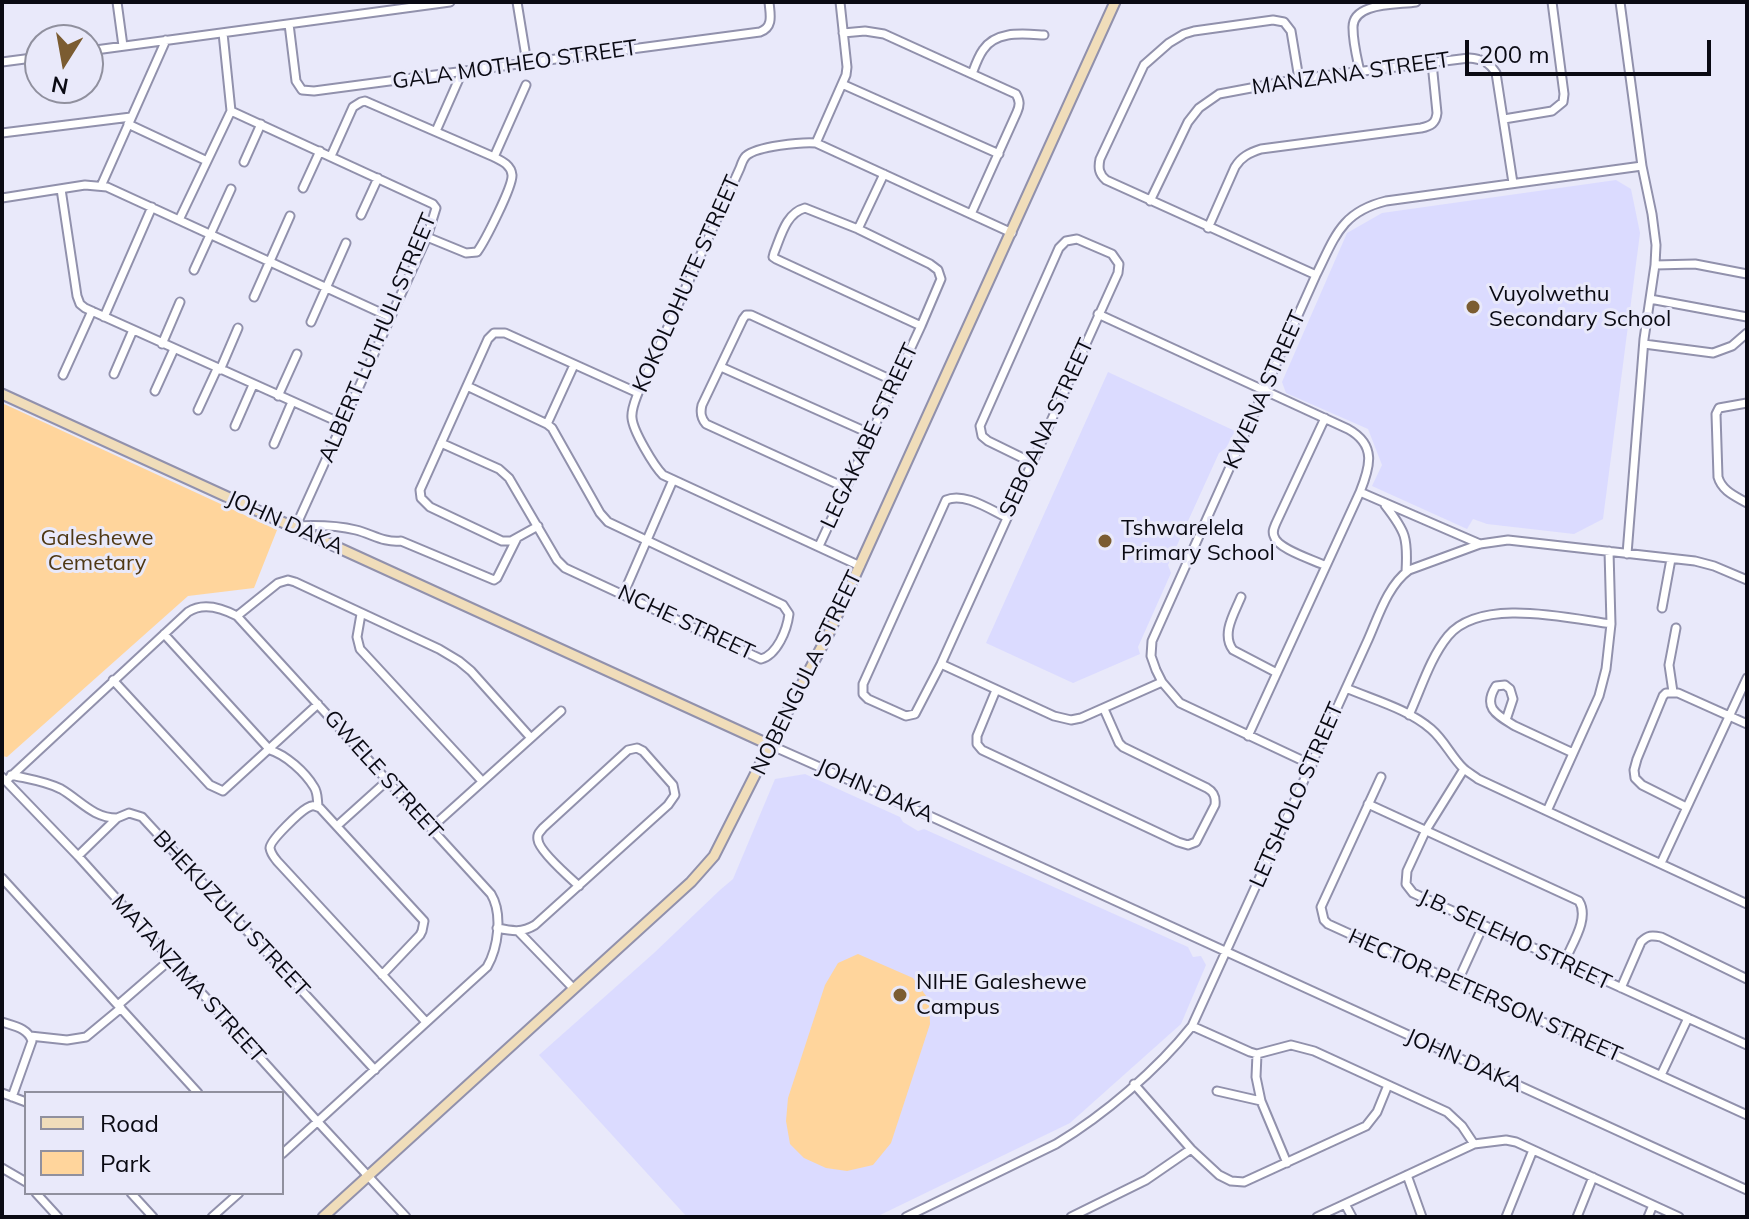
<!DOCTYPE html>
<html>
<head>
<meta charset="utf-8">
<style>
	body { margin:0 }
	#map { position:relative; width:1749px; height:1219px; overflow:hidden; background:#e9e9fa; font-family:Mulish,sans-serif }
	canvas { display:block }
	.frame { position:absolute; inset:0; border:4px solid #0a0a13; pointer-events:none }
	.legend { position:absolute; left:24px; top:1091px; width:260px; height:104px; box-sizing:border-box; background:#e9e9fa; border:2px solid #90909e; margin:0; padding:10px 14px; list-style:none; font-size:24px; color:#0a0a13 }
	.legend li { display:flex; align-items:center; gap:16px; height:40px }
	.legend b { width:40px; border:2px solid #90909e }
	.north { position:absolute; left:24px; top:24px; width:80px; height:80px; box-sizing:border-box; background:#e9e9fa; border:2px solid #90909e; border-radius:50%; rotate:191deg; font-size:22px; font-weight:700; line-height:32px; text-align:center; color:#0a0a13 }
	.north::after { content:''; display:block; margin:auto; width:28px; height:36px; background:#7b5c31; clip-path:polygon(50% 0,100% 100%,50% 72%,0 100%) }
	.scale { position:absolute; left:1465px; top:40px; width:246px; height:36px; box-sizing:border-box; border:4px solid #0a0a13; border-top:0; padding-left:10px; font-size:24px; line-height:28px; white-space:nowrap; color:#0a0a13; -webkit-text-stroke:6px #e9e9fa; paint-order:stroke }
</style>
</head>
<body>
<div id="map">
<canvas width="1749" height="1219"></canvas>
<div class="frame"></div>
<ul class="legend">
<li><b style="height:10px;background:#f0ddba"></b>Road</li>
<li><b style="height:22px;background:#ffd59c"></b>Park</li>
</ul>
<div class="north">N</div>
<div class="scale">200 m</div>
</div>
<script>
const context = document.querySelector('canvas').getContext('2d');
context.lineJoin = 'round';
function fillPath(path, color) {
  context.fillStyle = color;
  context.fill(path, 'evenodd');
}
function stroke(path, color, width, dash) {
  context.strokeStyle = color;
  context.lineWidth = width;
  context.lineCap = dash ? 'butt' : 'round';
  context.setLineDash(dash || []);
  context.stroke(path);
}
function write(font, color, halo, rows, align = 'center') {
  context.font = font + ' Mulish,sans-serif';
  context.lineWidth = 6;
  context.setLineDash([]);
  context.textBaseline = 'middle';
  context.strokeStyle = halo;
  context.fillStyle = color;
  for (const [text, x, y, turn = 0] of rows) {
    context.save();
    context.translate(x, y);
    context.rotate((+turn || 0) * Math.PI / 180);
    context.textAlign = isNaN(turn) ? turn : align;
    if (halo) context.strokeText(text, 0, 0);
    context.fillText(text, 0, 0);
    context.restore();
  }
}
const built = new Path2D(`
	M1616,180L1631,189L1640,233L1603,519L1574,534L1487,524L1473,519L1467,529L1372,486L1382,465L1368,429L1286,393L1282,382L1347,233L1382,213Z
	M1108,372L1235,431L1226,448L1219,453L1168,565L1171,573L1138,647L1140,654L1073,683L986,643Z
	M805,774L900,817L903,822L918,831L924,829L1188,947L1193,957L1201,956L1206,965L1181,1024L1070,1123L876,1217H687L539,1055L654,953L720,890L733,879L775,779Z`);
const green = new Path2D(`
	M2,403L277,530L254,588L188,596L7,757L2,756Z
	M858,954L913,978L929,1000L930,1024L891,1143L873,1165L847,1171L826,1168L804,1158L790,1144L786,1121L788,1098L825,985L838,963Z`);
const street = new Path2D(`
	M117,2L123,46
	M517,2L527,63
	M1620,2L1642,166L1652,214L1656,245L1655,265L1644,339L1627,554
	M289,24L296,81L302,90L314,91L760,32C774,27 770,14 769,2
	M223,33L231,111
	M843,33L865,31L884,34L1016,94C1020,101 1020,105 1017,112L971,214
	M88,51L450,2
	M2,62L40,57
	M1360,72C1357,58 1353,43 1353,28C1352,2 1397,5 1416,2
	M972,74C975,66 978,57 983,50C996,30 1024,34 1044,35
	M1299,79L1291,31L1284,22L1273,20L1194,31L1184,34L1169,43L1144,65L1100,159C1098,168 1099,174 1106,180L1316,275
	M842,84L999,154
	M1504,119L1552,111L1563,102L1564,94L1552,2
	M128,124L207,161
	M436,131L462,72
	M2,133L131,117
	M816,143L846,75L847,67L840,2
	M331,156L353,107L361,102L365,101L494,157C502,161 511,165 512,175C513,186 485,241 477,252L466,253L427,237
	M494,157L526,85
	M244,162L261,124
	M101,186L166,40
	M303,188L320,151
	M61,189L77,296L80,304L85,308L343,424
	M2,198L85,185L107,187L390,317
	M1150,201L1188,122L1199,108L1219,94L1299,79L1469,58C1482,59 1489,62 1496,73L1513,183
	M361,215L378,178
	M179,220L231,111L433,204L436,208L427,237L295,528
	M1208,228L1235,167C1241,157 1249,153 1261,149L1421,128C1431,126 1436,123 1437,113L1432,63
	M858,229L884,174
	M1655,265L1695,264L1747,274
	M194,270L231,189
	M254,297L290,216
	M1650,299L1747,317
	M1098,314L1348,429C1377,445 1370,467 1360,492L1248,736
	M104,317L152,207
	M311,322L346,243
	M162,344L180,302
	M1644,344L1713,353L1732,346L1747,333
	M721,367L871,434
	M220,370L238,328
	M114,374L133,330
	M63,375L92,311
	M155,391L174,349
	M278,396L297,354
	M1747,403L1719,408L1716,414L1718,477C1722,491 1735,496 1747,503
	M198,410L217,369
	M1325,418L1276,523C1274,528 1272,531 1274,536C1277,549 1314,560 1326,566
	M547,424L574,365
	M235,426L253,385
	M441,443L499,469L509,478L557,560L565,568L761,659C777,655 787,630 789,614L783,605L608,522L600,513L552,428L547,424L467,386
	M274,444L292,402
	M846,488L706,424C701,418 700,413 702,405L743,319L746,315H751L896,382
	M1360,492L1480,544
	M1385,505C1406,532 1408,538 1406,572
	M1006,517C989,509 964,492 946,500L863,684V694L868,699L906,716L915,714L941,664L1118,273L1119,264L1112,254L1077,239L1066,241L1059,248L980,426L982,436L988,441L1031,462
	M296,526C317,525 335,525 356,530C372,534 384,543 401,541L494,580L497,578L517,538
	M538,526L511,541H502L430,507L421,498L420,490L488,339L494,333H505L638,393
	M819,546L921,326L941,279L938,270L930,264L858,229L805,208C786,213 781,236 774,253L773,257L776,259L921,326
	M860,566L663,475C654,466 633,431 632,418C631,410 635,401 638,393L740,168C741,165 744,158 746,156C757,146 802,142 816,143L1012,233
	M623,595L673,480
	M1241,597C1234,614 1221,634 1233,650L1277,673
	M1662,608L1671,559
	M361,614L357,637L360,649L482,781
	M237,616L278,583L288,580L295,582L439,649L459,661L471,671L531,738
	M164,634L270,750C286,755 305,772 314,787C318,793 317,799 318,806
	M941,664L1054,716L1071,720L1081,718L1162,682
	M113,680L210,785L223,791L318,704
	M1346,688C1374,700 1408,709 1431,729C1444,740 1451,756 1463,768C1467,772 1473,775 1478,779L1747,904
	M996,690L977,736V744L982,750L1178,842L1188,845L1196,842L1215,805C1216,797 1214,792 1207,788L1123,747L1119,743L1104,709
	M1673,692L1669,665L1676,628
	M1409,715C1421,689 1430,658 1448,636C1480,597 1567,618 1611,624
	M1506,720L1513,699L1510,689L1505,685L1496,686C1482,708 1497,715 1515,726L1573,753
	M770,745L921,812L1747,1190
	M1312,765L1180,703L1162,682L1156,670L1151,656L1152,641L1316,275C1335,237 1341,212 1386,201L1642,166
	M1464,769L1426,830L1407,871L1406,884L1413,893L1747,1045
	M11,775C28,779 45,781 61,789C80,800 93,818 117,818
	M2,777L78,856L318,1122L406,1217
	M1381,777L1321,907L1324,920L1328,924L1747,1115
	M7,780L188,612C203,602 222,608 237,616L491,894C503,914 498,948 487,967L282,1154
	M1368,804L1579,901C1590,919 1571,945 1564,963
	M1686,807L1642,785L1635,778L1634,770L1637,759L1663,696L1666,693H1678L1747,724
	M1547,811L1599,696L1606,669L1611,624L1609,551
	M338,825L388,780
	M431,828L561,711
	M78,856L117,818L129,813L142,817L375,1070
	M1661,863L1747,678
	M2,878L198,1093
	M497,928C512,931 522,933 535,925L668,805L675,795L673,785L643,751L637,748L628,750L543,828C539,833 537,834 538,840C539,851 570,878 579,886
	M519,932L573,988
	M382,975L420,935L422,931L424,921L320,808C314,806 314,804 307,808C300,812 270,840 270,848C271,854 274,857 277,861L426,1022
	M1457,983L1483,926
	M1621,988L1641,942C1648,935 1652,935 1661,937L1747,979
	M118,1005L171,959
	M2,1022C14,1026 28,1028 32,1041L12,1097
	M1192,1026L1250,1052L1257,1054L1291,1045L1314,1051L1447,1112L1462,1126L1474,1144
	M30,1036L67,1040L86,1037L121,1008
	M1257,1054L1256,1077L1261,1101L1287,1163
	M1661,1075L1688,1018
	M1134,1084L1191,1149L1219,1175L1231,1181L1244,1182L1366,1126L1377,1112L1388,1085
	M1217,1091L1261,1101
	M2,1093L26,1102
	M2,1168L26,1182
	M1407,1175L1422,1217
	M36,1193L58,1217
	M131,1193L153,1217
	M1345,1204L1352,1217
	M212,1217L239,1193
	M906,1217L1056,1144C1104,1115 1157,1070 1192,1026L1367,642C1378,618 1387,586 1409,570L1480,544L1508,540L1695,561L1714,566L1747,580
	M1071,1217L1146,1180L1191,1149
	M1317,1217L1474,1144L1506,1140L1516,1142L1679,1217
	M1506,1217L1533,1150
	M1577,1217L1593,1177
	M1648,1217L1653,1205`);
const secondary = new Path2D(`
	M2,394L770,745
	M323,1217L691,882L714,856L770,745L830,631L1115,2`);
const markers = [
	[1473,307,8,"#7b5c31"],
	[1105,541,8,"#7b5c31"],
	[900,995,8,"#7b5c31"]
];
const streetNames = [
	["GALA MOTHEO STREET",515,65,-8],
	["MANZANA STREET",1351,74,-8],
	["KOKOLOHUTE STREET",687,284,-66],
	["ALBERT LUTHULI STREET",378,338,-67],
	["KWENA STREET",1265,390,-66],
	["SEBOANA STREET",1047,428,-65],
	["LEGAKABE STREET",870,436,-65],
	["JOHN DAKA",285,523,24],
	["NCHE STREET",686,623,25],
	["NOBENGULA STREET",807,673,-64],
	["GWELE STREET",383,775,48],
	["JOHN DAKA",875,791,24],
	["LETSHOLO STREET",1297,795,-66],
	["BHEKUZULU STREET",231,914,47],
	["J.B. SELEHO STREET",1515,940,25],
	["MATANZIMA STREET",188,979,48],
	["HECTOR PETERSON STREET",1485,996,24],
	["JOHN DAKA",1464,1061,24]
];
const poiNames = [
	["Vuyolwethu",1489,294],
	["Secondary School",1489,319],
	["Tshwarelela",1121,528],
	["Primary School",1121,553],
	["NIHE Galeshewe",916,982],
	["Campus",916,1007]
];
const parkNames = [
	["Galeshewe",97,538],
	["Cemetary",97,563]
];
fillPath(built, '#dbdbff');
fillPath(green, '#ffd59c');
stroke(street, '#9191ac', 11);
stroke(secondary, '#9191ac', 13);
stroke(street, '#fff', 7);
stroke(secondary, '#f0ddba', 9);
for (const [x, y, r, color] of markers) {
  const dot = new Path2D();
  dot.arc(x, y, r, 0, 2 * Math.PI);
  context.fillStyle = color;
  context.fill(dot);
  stroke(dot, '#e9e9fa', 3);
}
write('22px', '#0a0a13', '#e9e9fa', streetNames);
write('22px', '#0a0a13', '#e9e9fa', poiNames, 'left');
write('22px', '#4f3814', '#e9e9fa', parkNames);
</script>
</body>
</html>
